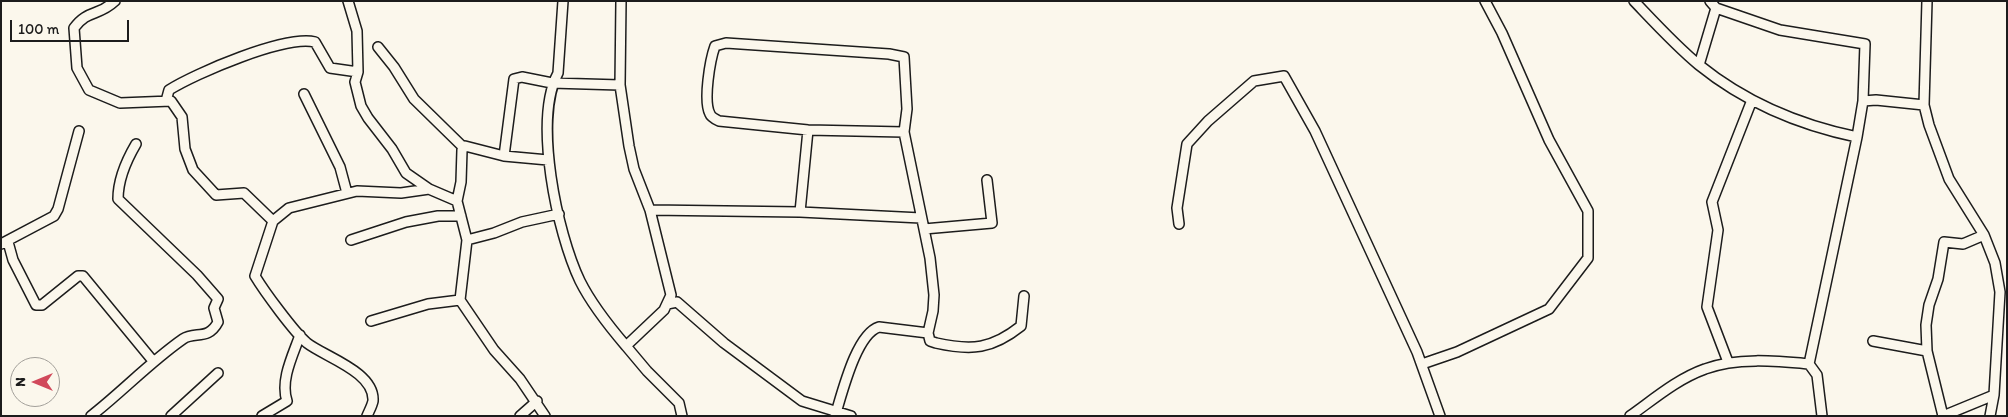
<!DOCTYPE html>
<html>
<head>
<meta charset="utf-8">
<style>
	body { margin:0 }
	#map { position:relative; width:2008px; height:417px; overflow:hidden; background:#fbf7ec; font-family:Itim,sans-serif }
	canvas { display:block }
	.frame { position:absolute; inset:0; border:2px solid #1c1c1c; pointer-events:none }
	.north { position:absolute; left:10px; top:357px; width:50px; height:50px; box-sizing:border-box; background:#fbf7ec; border:1px solid #a29f99; border-radius:50%; rotate:270deg; font-size:14px; font-weight:700; line-height:20px; text-align:center; color:#1c1c1c }
	.north::after { content:''; display:block; margin:auto; width:18px; height:22px; background:#d1495b; clip-path:polygon(50% 0,100% 100%,50% 72%,0 100%) }
	.scale { position:absolute; left:10px; top:20px; width:119px; height:22px; box-sizing:border-box; border:2px solid #1c1c1c; border-top:0; padding-left:6px; font-size:15px; line-height:18px; white-space:nowrap; color:#1c1c1c; -webkit-text-stroke:4px #fbf7ec; paint-order:stroke }
</style>
</head>
<body>
<div id="map">
<canvas width="2008" height="417"></canvas>
<div class="frame"></div>
<div class="north">N</div>
<div class="scale">100 m</div>
</div>
<script>
const context = document.querySelector('canvas').getContext('2d');
context.lineJoin = 'round';
function stroke(path, color, width, dash) {
  context.strokeStyle = color;
  context.lineWidth = width;
  context.lineCap = dash ? 'butt' : 'round';
  context.setLineDash(dash || []);
  context.stroke(path);
}
const minor = new Path2D(`
	M115,1C98,17 88,9 74,28L77,68L89,90L120,103L171,101L182,117L185,149L193,170L216,195L244,193L273,221
	M348,1L357,31L358,72L355,82L361,106L368,118L392,149L406,173L429,189
	M563,1L558,73C533,120 557,233 580,281C592,305 608,325 626,346
	M621,1L620,85L629,146L634,169L650,210L671,295L664,310L626,346L647,371L679,403L682,416
	M1634,1C1655,23 1676,46 1699,65C1746,103 1799,125 1857,137L1863,101L1876,100L1924,105
	M1927,1L1924,105L1929,125L1949,179L1984,235L1995,263L2000,292L1994,395L1990,416
	M1716,8L1780,30L1865,44L1863,101
	M378,47L394,67L414,99L463,147
	M1699,65L1716,8L1710,1
	M304,94L340,167L347,193
	M166,101L169,90C196,73 285,35 315,42L330,68L358,72
	M904,132L808,130L719,121C715,119 711,117 710,114C703,101 710,60 715,46L726,43L889,54L904,57L907,109L904,132L930,258L934,295L933,311L928,333
	M504,156L514,79L522,77L552,83L620,85
	M650,210L800,212L808,130
	M800,212L921,218
	M1179,224L1177,208L1187,144L1208,121L1254,81L1284,76L1315,131L1417,352L1440,416
	M924,229L992,223L987,180
	M351,240L406,222L438,216H461
	M467,240L494,233L522,222L559,214
	M8,242L13,260L36,305H42L78,276H83L153,361
	M1,244L54,216L58,209L79,131
	M667,304L677,302L724,343L802,401L851,416
	M371,321L428,304L460,300
	M1873,341L1927,351
	M1728,362L1707,307L1718,230L1712,202L1752,100
	M1422,364L1457,352L1549,309L1588,258V211L1549,140L1502,33L1485,1
	M91,416C123,391 150,362 183,339C195,331 208,341 218,322L214,308L218,299L197,275L118,199C118,179 126,161 136,144
	M171,416L218,373
	M262,416L287,401C280,380 293,355 300,335
	M367,416C369,411 372,406 373,401C375,372 325,357 307,343C294,332 264,291 255,276L273,221L289,208L357,191L401,193L429,189L457,201
	M520,416L537,401
	M545,416L520,379L494,350L460,300L467,240L457,201L461,182L462,150L465,146L504,156L548,160
	M835,416C842,394 856,334 879,327L928,333L930,341L936,343C972,351 992,349 1021,326L1024,296
	M1630,416C1654,399 1677,379 1705,369C1736,357 1777,361 1809,364
	M1822,416L1817,375L1809,364L1857,137
	M1943,416L1927,351L1926,325L1929,305L1938,279L1944,242L1963,244L1984,235
	M1943,416L1994,395`);
stroke(minor, '#1c1c1c', 12);
stroke(minor, '#fbf7ec', 9);
</script>
</body>
</html>
